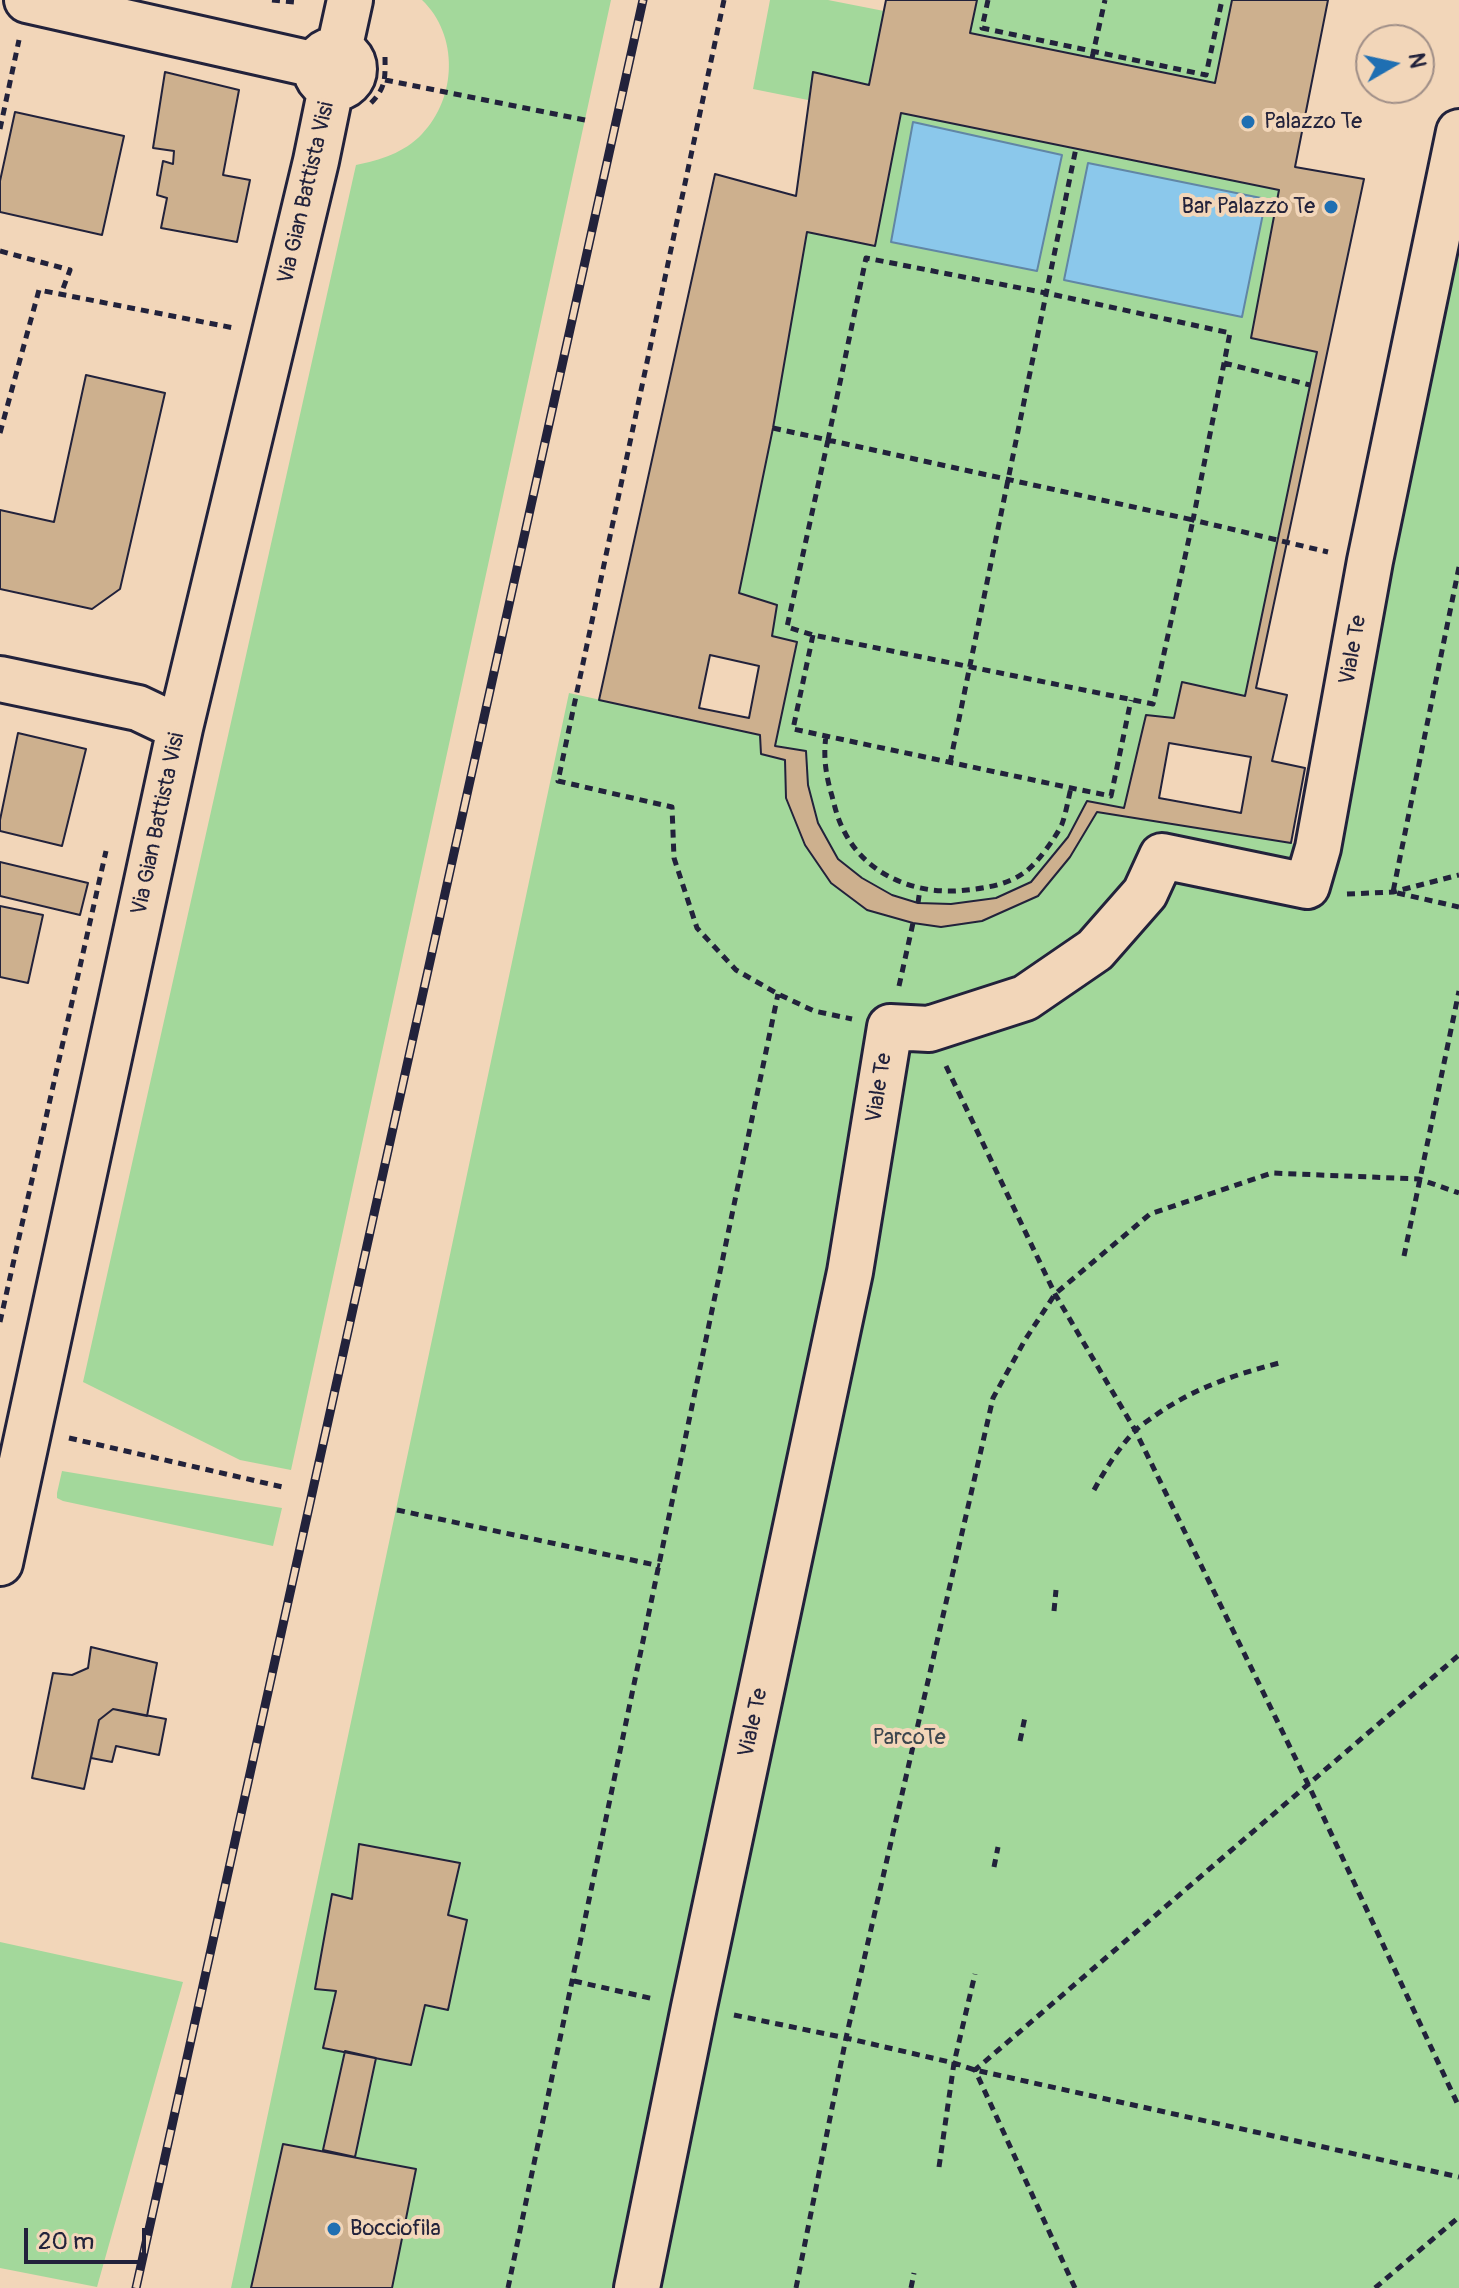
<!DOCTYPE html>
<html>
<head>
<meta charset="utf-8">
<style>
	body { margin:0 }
	#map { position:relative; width:1459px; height:2288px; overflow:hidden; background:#f2d6b9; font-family:Pangolin,sans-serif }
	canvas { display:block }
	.north { position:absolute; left:1355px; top:24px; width:80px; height:80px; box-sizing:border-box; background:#f2d6b9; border:2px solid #9f8e87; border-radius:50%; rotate:81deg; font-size:22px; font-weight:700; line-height:32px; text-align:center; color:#22223b }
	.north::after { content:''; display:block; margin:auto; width:28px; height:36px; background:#1f6fb2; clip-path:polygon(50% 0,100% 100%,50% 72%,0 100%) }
	.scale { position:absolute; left:24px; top:2228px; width:122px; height:36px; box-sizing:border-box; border:4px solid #22223b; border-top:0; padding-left:10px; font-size:24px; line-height:28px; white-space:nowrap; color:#22223b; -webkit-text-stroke:6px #f2d6b9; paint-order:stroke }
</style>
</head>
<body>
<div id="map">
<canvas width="1459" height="2288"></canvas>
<div class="north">N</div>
<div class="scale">20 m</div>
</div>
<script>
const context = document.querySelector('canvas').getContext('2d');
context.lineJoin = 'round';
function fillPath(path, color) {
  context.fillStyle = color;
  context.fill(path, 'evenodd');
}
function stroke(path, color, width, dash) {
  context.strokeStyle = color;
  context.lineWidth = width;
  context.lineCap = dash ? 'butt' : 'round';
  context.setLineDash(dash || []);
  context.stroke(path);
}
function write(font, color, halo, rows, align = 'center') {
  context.font = font + ' Pangolin,sans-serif';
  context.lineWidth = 8;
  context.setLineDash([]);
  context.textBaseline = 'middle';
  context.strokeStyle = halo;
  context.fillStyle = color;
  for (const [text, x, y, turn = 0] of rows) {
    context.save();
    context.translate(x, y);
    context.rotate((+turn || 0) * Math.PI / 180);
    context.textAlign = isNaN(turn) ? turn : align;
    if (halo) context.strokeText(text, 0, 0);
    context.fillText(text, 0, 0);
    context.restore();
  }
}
const green = new Path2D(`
	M422,0H611L291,1470L240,1460L83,1382L356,165C380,160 404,153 422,134C457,98 459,35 422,0Z
	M770,0H828L884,11L869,85L813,73L808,100L753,89Z
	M977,0H1232L1215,83L970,33Z
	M901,113L1279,190L1251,338L1317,352L1245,696L1182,683L1174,718L1146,715L1124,808L1087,801L1068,837L1031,882L996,898L951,904L918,903L892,895L862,878L838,859L818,823L808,785L806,751L775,746L797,642L772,636L777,605L739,593L773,428L807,232L875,246Z
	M1459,222V2288H231L569,693L760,735L761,754L785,760L786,799L805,845L831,883L867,910L913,923L941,927L982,921L1038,896L1070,857L1097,812L1291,843L1329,853Z
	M62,1471L282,1508L273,1546L63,1501L57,1498V1493Z
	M0,1942L183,1982L97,2287L0,2268Z`);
const water = new Path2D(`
	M913,122L1062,155L1037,271L891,242Z
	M1088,163L1266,199L1242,317L1064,280Z`);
const building = new Path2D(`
	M886,0H977L970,33L1215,83L1232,0H1328L1295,167L1364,179L1256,688L1287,695L1272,761L1305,768L1291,843L1097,812L1070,857L1038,896L982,921L941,927L913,923L867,910L831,883L805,845L786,798L785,760L761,754L760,735L599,700L715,174L796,196L813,72L869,85ZM901,113L1279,190L1251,338L1317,352L1245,696L1182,682L1174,718L1146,715L1124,808L1087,801L1068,837L1031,882L996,898L951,904L918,903L892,895L862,878L838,859L818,823L808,785L806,751L775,746L797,642L772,636L777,605L739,593L773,428L807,232L875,246ZM710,655L759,666L749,718L699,708ZM1169,743L1251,757L1241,813L1159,798Z
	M165,72L239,90L223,175L250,180L237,242L161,228L167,198L157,195L163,161L173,164L174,151L153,148Z
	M15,112L124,136L102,235L0,212V181Z
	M86,375L165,393L120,589L92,609L0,589V510L54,522Z
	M18,733L86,749L62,846L0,831V820Z
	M0,862L88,883L80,915L0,896Z
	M0,906L43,915L28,983L0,977Z
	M91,1647L157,1663L147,1716L113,1709L99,1720L84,1789L32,1778L53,1673L72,1675L88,1668Z
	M113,1709L166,1719L159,1755L116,1746L112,1762L91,1758L99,1720Z
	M359,1844L460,1863L448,1915L467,1920L448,2010L425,2005L411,2065L323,2048L336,1991L315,1989L332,1894L352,1899Z
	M345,2051L376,2058L355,2157L323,2150Z
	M283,2144L416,2169L392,2288H251Z`);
const path = new Path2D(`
	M272,0L294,2L298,0
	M724,0L558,781L672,807L674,858L697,928L736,970L778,994L814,1011L852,1019
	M988,0L982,28L1206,75L1222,0
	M1092,58L1105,0
	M385,80L585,120
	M371,103C387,87 385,76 385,54
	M0,129L19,40
	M0,251L70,270L61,294
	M1224,363L1310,385
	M773,428L828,440L866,258L1046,293L1230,333L1193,520L1328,552
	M0,433L39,290L234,328
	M828,440L1193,520L1153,704L813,635L787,627Z
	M1459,567L1393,892L1459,907
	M813,635L793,729L1071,788L1111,796L1131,700
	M826,736C823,757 826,776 832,796C835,808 838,820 844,831C867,877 919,896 967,890C987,888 1009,884 1025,872C1037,864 1056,837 1062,824C1066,813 1068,800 1071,788
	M950,763L1076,148
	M1347,894L1393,892L1459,875
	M918,903L920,889
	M899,986L913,923
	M946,1066L1055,1294L1135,1430L1308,1784L1459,2107
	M1404,1256L1459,991
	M0,1322L106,851
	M69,1438L287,1488
	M1094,1490C1105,1470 1117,1450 1133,1433C1138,1427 1146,1422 1153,1417C1192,1389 1233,1375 1279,1363
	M397,1510L660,1566
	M1054,1611L1056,1590
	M1020,1741L1025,1717
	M994,1867L998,1847
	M574,1981L654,1999
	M734,2015L846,2038L954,2063L975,2070L1459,2177
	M939,2167L954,2063L975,1974
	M508,2288L778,994
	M796,2288L846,2038L993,1398L1025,1340L1055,1294L1150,1214L1272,1173L1419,1179L1459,1193
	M911,2288L914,2273
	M1075,2288L975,2070L1459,1655
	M1375,2288L1459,2217`);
const minor = new Path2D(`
	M27,0L316,65
	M316 69a19 19 0 1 1 38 0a19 19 0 1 1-38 0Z
	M339,50L350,0
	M0,679L138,708L180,728
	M0,1563L180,728L316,161L331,88
	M637,2288L694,2007L850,1272L890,1027L929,1029L1025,998L1095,950L1145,893L1162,856L1307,886L1318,848L1370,561L1459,132`);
const rail = new Path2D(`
	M136,2288L643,0`);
const markers = [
	[1248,122,8,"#1f6fb2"],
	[1331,207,8,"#1f6fb2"],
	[334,2229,8,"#1f6fb2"]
];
const poiNames = [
	["Palazzo Te",1264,122],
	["Bar Palazzo Te",1315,207,"right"],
	["Bocciofila",350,2229]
];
const streetNames = [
	["Via Gian Battista Visi",307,193,-77],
	["Viale Te",1354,650,-80],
	["Via Gian Battista Visi",159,824,-78],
	["Viale Te",880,1088,-81],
	["Viale Te",754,1723,-78]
];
const parkNames = [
	["ParcoTe",909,1738]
];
fillPath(green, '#a3d89b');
fillPath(water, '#8bc8eb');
stroke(water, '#6186a5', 2);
fillPath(building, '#cdb08e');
stroke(building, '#22223b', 2);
stroke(minor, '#22223b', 50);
stroke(path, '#22223b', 5, [8, 6]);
stroke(minor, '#f2d6b9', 44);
stroke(rail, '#22223b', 9);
stroke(rail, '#f2d6b9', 6, [18]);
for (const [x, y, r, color] of markers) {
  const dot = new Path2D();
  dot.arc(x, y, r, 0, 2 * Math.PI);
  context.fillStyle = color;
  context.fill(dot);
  stroke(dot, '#f2d6b9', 3);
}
write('22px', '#22223b', '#f2d6b9', poiNames, 'left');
write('22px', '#22223b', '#f2d6b9', streetNames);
write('22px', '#3c464e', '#f2d6b9', parkNames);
</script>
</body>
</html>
